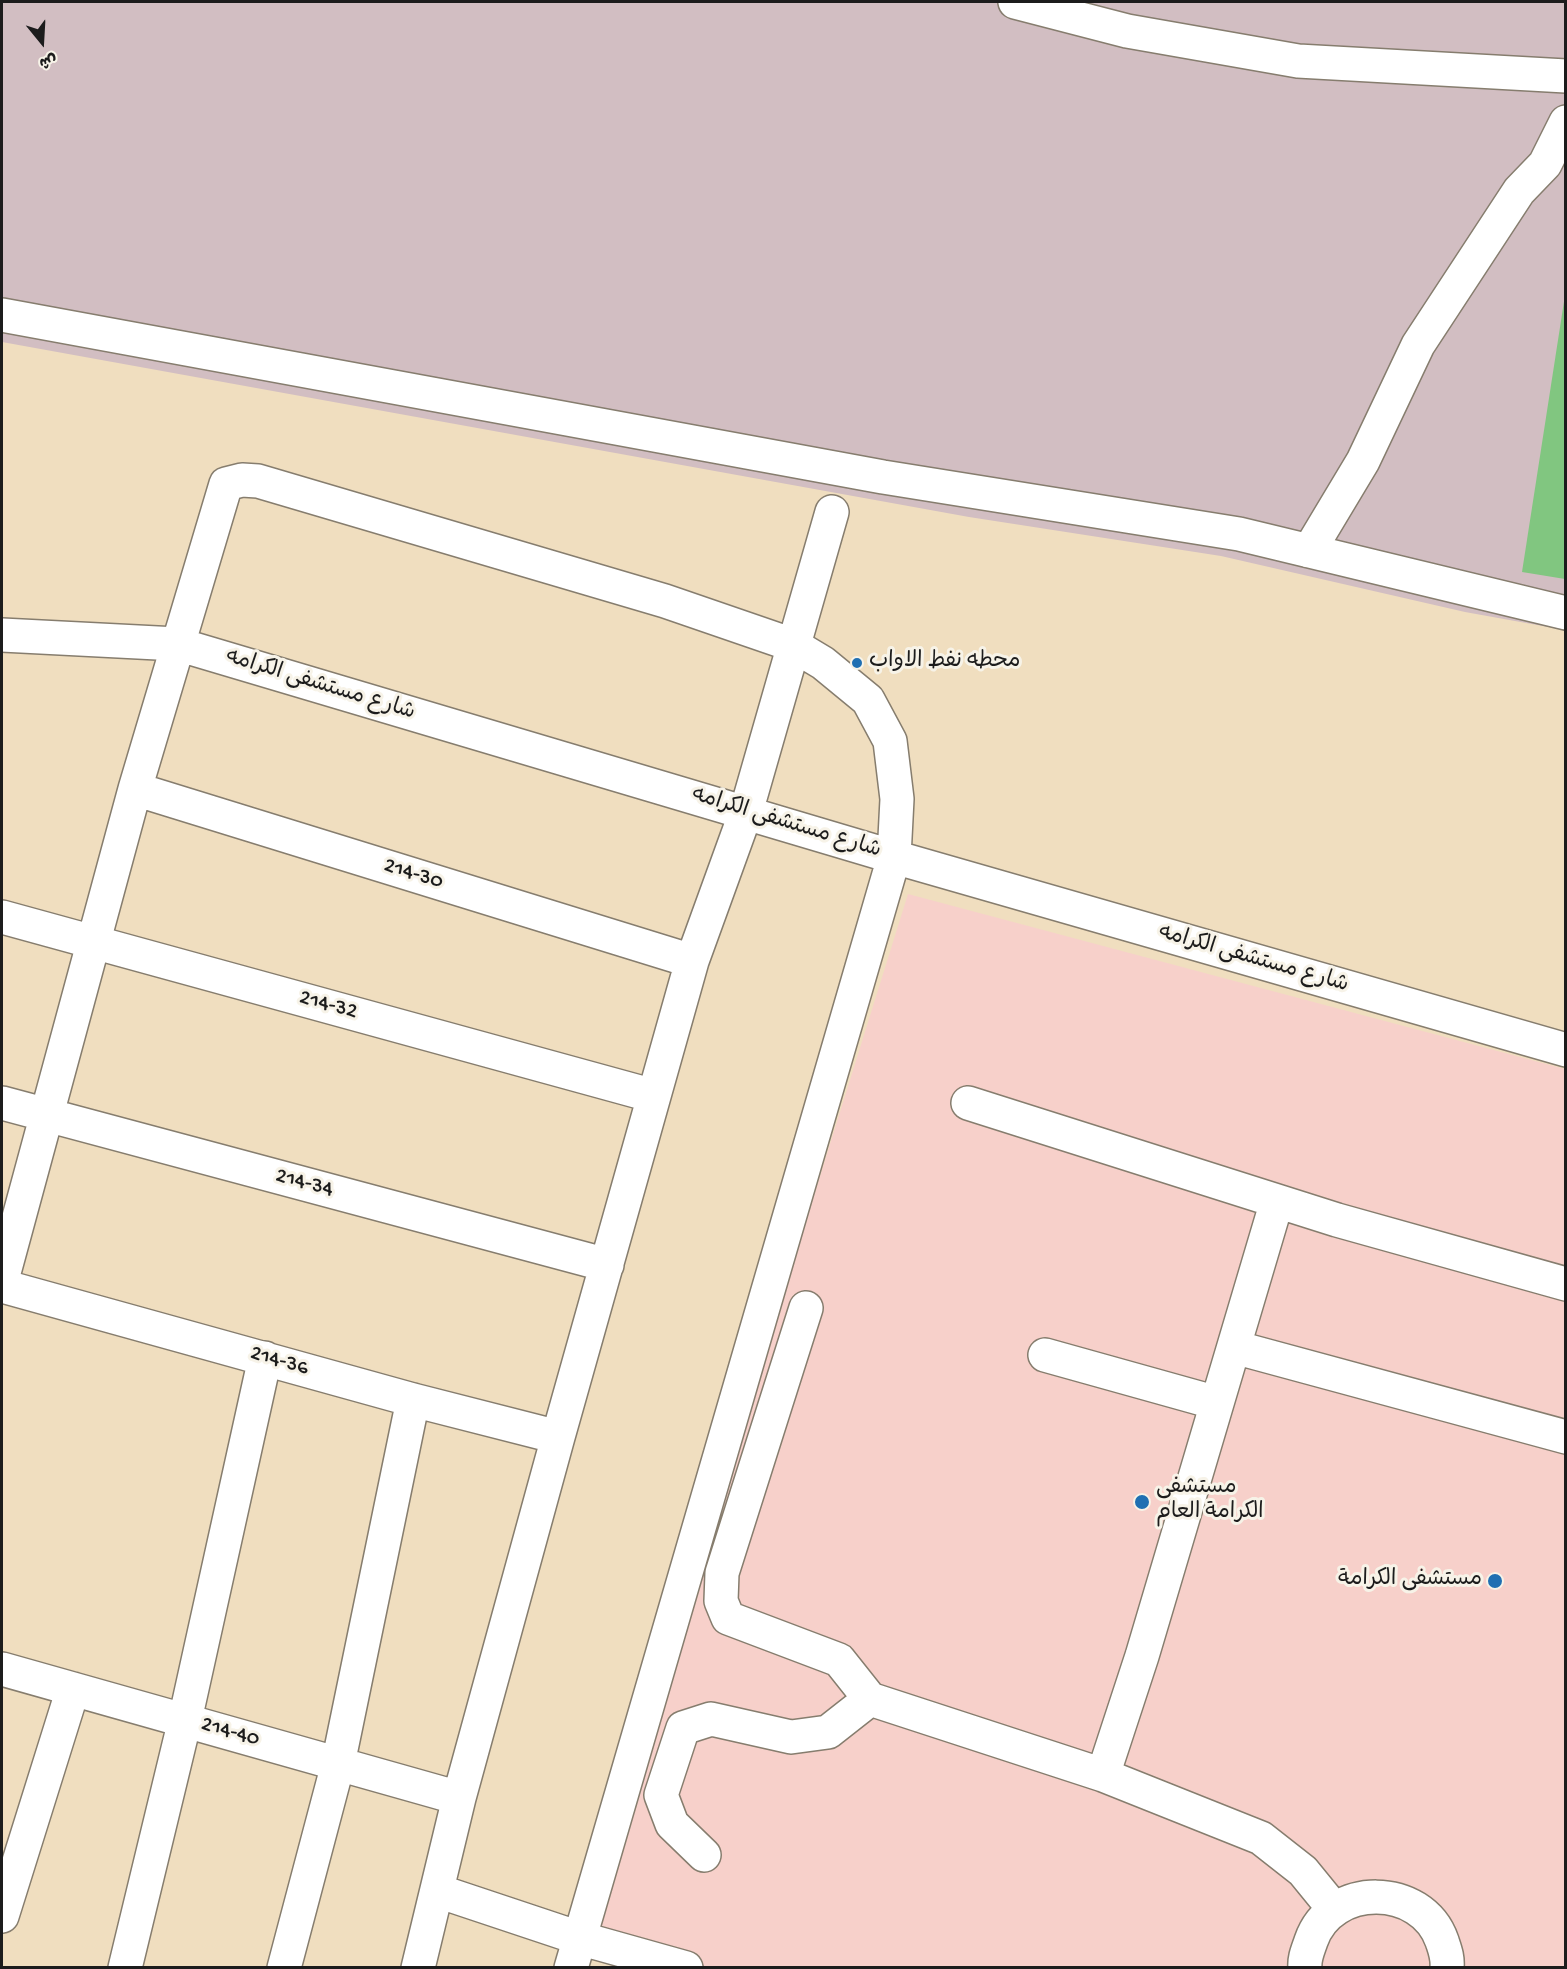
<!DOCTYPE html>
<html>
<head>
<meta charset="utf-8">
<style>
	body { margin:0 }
	#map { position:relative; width:1567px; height:1969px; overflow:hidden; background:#f0debf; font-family:"Gochi Hand","Playpen Sans Arabic",sans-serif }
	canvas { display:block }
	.frame { position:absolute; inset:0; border:3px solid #1c1c1c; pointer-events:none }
	.north { position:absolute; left:12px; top:12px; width:60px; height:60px; -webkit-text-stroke:4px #f7f3e8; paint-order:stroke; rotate:162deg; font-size:16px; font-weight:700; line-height:24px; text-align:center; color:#1c1c1c }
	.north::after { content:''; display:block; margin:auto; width:21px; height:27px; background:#1c1c1c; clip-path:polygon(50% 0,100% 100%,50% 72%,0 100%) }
</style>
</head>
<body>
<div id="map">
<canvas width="1567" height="1969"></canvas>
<div class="frame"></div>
<div class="north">ش</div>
</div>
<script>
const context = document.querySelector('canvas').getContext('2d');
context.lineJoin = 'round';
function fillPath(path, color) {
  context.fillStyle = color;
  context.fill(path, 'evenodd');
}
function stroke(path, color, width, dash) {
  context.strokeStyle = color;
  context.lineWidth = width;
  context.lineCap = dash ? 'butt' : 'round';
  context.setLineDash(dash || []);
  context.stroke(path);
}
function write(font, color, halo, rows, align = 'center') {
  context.font = font + ' "Gochi Hand","Playpen Sans Arabic",sans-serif';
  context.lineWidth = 6;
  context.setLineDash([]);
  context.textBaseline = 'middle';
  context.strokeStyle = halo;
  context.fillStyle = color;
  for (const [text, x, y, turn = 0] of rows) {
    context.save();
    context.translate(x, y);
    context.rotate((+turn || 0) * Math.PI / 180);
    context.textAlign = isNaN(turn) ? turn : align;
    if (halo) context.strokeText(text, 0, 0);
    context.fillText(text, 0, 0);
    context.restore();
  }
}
const built = new Path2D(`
	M908,894L1565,1069V1967L705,1968L583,1936Z`);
const industrial = new Path2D(`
	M2,2H1565V630L1465,612L1221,556L969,517L2,342Z`);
const green = new Path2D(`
	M1565,295L1566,579H1565L1522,572Z`);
const minor = new Path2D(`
	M1015,2L1127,31L1298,61L1566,76
	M2,315L883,477L1239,534L1566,613
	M1309,551L1363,461L1418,345L1519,191L1545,164L1566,122
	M2,635L177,644L894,857L1566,1050
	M135,789L692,961
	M2,917L654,1096
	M2,1103L607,1265
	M968,1103L1337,1220L1566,1284
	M2,1280L135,789L226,484L242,480L258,481L665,601L793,645L823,663L868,700L890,741L897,799L894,857L571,1968
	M2,1286L413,1400L558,1437
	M806,1308L722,1573L721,1601L728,1618L839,1660L870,1699L1103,1775L1261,1838L1303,1871L1334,1909
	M1234,1347L1566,1437
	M1045,1355L1217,1403
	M2,1669L459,1798
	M1103,1775L1142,1656L1277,1201
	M704,1855L672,1824L661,1795L683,1728L711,1719L791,1737L828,1732L870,1699
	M438,1891L579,1938L686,1968
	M2,1916L73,1689
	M125,1968L185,1720L265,1358
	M284,1968L338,1764L413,1400
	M418,1968L459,1798L558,1437L692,961L746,812L832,512
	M1305,1968C1304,1958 1308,1950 1311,1941C1331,1882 1422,1883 1442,1941C1445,1950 1448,1957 1447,1968`);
const markers = [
	[857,663,6,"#1f6fb2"],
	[1142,1502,8,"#1f6fb2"],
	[1495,1581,8,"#1f6fb2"]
];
const poiNames = [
	["محطه نفط الاواب",869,663],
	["مستشفى",1156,1489],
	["الكرامة العام",1156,1514],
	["مستشفى الكرامة",1482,1581,"right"]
];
const streetNames = [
	["شارع مستشفى الكرامه",320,686,17],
	["شارع مستشفى الكرامه",786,824,17],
	["214-30",413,875,17],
	["شارع مستشفى الكرامه",1253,960,16],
	["214-32",328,1006,15],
	["214-34",304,1184,15],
	["214-36",279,1362,16],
	["214-40",230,1733,16]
];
fillPath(built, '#f7d0ca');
fillPath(industrial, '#d2bec2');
fillPath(green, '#81c680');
stroke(minor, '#867d6e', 36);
stroke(minor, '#fff', 33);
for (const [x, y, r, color] of markers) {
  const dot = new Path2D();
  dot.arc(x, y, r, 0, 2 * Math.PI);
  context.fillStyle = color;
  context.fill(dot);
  stroke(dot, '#f7f3e8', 2);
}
write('22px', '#1c1c1c', '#f7f3e8', poiNames, 'left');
write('22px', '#1c1c1c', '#f7f3e8', streetNames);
</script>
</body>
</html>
